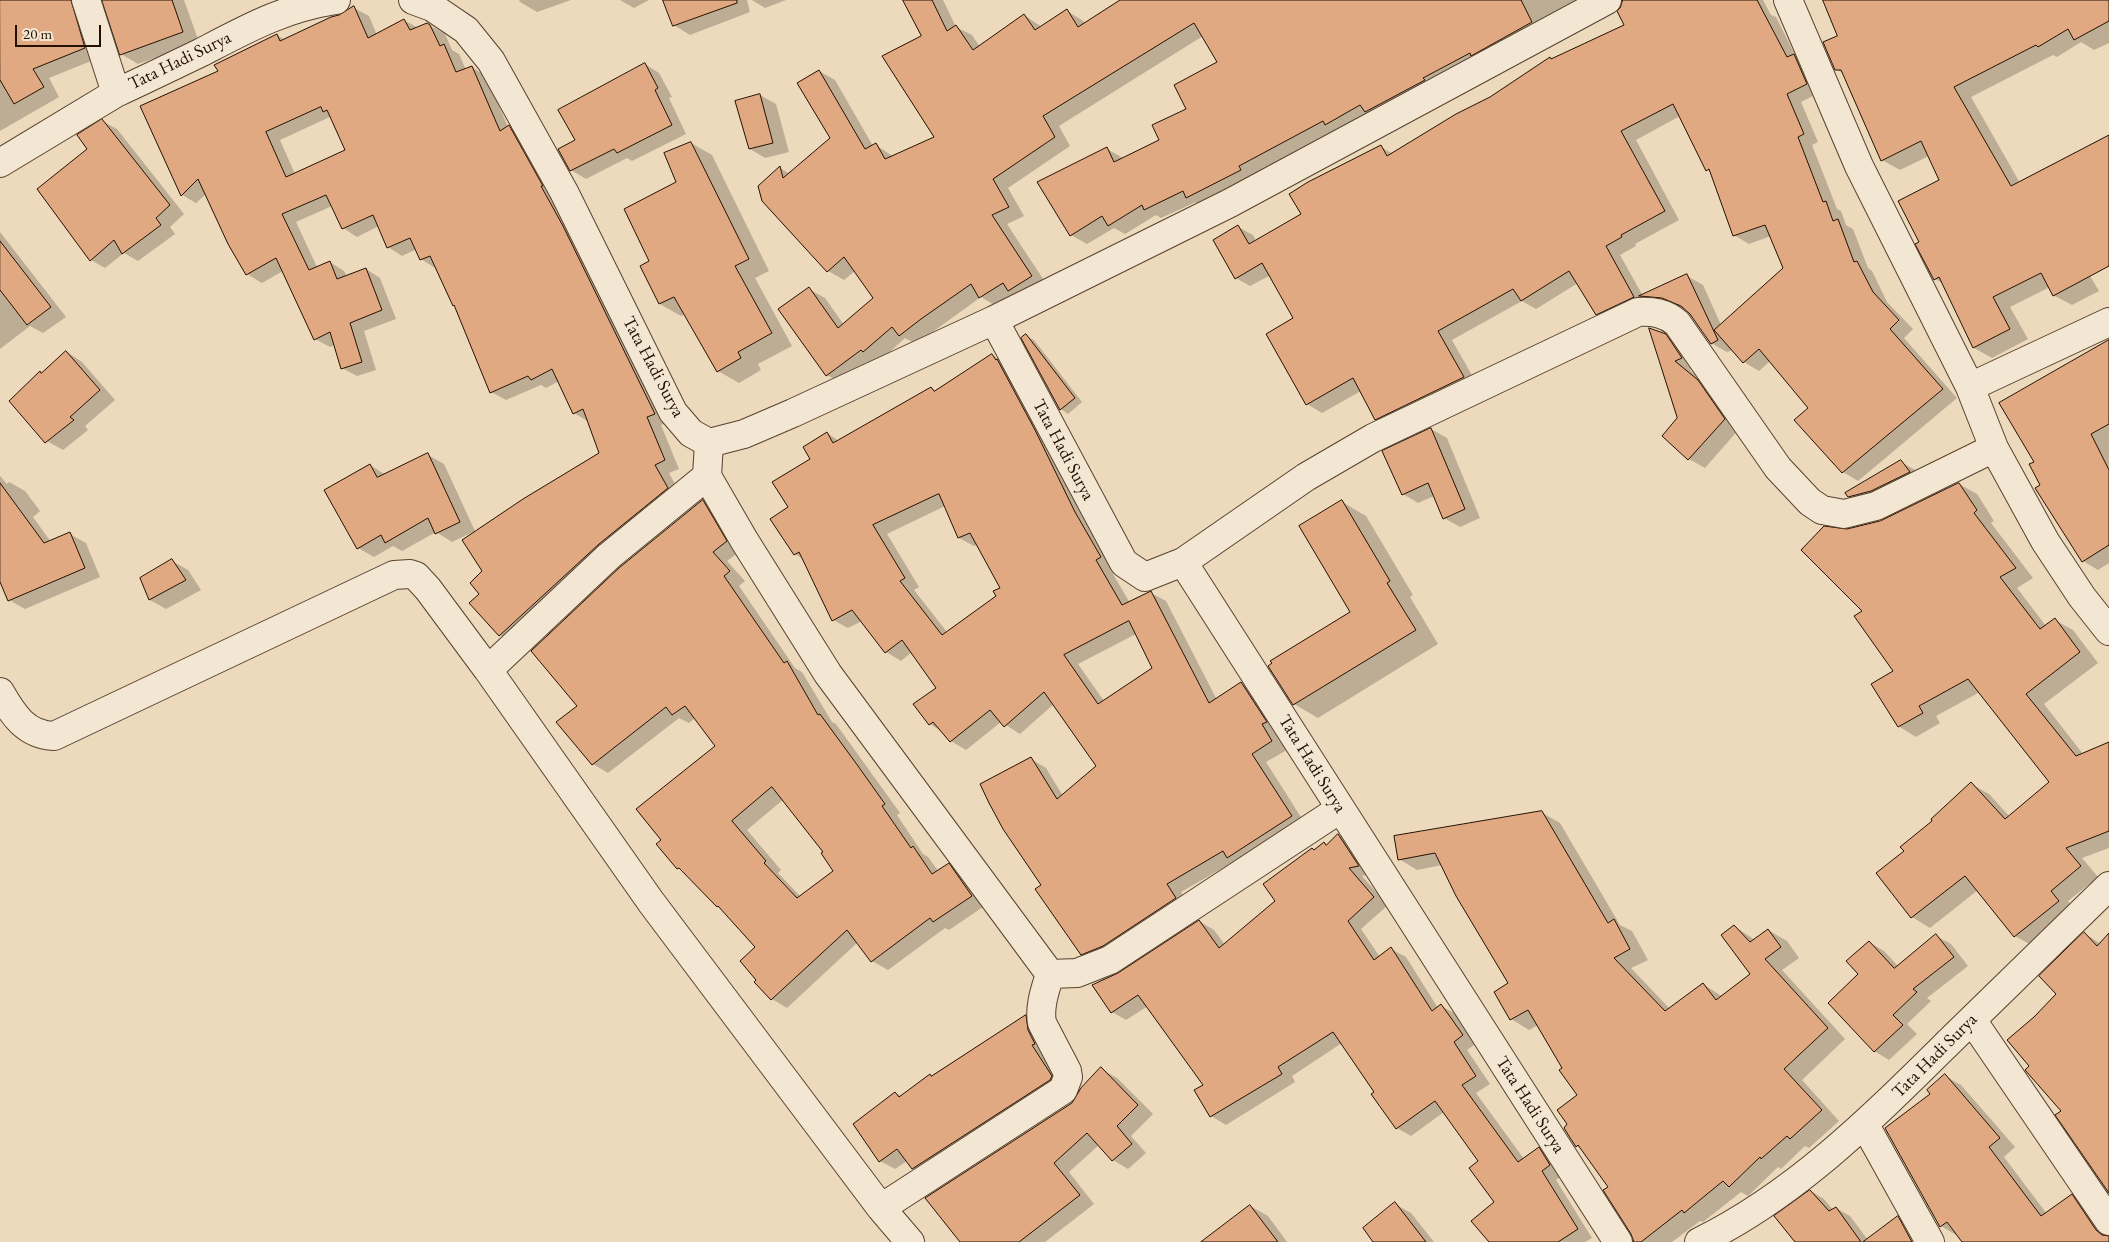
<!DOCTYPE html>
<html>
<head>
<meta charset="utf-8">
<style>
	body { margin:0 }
	#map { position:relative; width:2109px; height:1242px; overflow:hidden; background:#edd9bb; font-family:"EB Garamond",serif }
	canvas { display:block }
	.scale { position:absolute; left:15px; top:25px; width:86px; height:22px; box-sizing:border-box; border:2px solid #251000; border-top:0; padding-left:6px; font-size:15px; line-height:18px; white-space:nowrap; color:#251000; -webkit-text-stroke:4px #f3e6d3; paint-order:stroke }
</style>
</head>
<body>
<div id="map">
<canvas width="2109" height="1242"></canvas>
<div class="scale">20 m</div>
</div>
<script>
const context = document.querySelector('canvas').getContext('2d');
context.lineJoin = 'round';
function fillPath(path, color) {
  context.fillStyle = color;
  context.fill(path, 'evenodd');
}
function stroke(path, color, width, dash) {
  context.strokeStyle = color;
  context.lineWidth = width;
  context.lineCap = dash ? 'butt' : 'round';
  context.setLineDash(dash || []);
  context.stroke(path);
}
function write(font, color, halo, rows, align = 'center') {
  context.font = font + ' "EB Garamond",serif';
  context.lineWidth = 4;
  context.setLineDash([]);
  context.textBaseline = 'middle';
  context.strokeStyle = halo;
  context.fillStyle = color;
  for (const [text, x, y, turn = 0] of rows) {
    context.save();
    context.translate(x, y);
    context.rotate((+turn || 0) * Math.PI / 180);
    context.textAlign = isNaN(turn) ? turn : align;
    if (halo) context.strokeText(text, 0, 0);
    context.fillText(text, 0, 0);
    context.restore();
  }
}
const shadow = new Path2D(`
	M13,0H74L101,57L49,78L59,97L0,131V6Z
	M103,0H184L199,42L138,64L121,54Z
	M519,0H571L537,12L520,2Z
	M620,0H649L634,8Z
	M665,0H747L750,12L690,35L674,25Z
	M752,0H786L765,8Z
	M905,0H943L956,27L972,35L980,47L1024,15L1042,27L1067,11L1082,20L1085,23L1122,0H1582L1203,206L1196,202L1161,218L1156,215L1125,234L1114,228L1087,244L1071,235L1107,149L1123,158L1161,141L1187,109L1218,62L1203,36L1059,126L1070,146L1008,188L1024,216L1007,224L1047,285L1025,300L1015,294L996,306L981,297L916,344L905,338L880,361L877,359L843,384L827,375L809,289L825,298L844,325L874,298L855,271L844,280L828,271L764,200L780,168L790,174L832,138L819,71L835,80L873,146L876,145L894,157L936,138L922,36Z
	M1658,0H1763L1771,15L1776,17L1796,57L1809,64L1821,92L1801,102L1818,142L1812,145L1837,209L1841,211L1846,225L1853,229L1868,268L1872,271L1887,302L1913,329L1904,338L1957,398L1858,481L1843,472L1810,408L1770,361L1759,371L1744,362L1733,350L1727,352L1711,343L1691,313L1686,310L1674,305H1656L1643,297L1648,306L1612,322L1597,314L1578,283L1536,309L1522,301L1452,340L1478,386L1391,427L1376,419L1361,391L1322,413L1307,404L1295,319L1269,276L1250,286L1236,278L1238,227L1253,235L1256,241L1303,214L1381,147L1393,154L1553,60L1625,26ZM1680,116L1707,170L1711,172L1734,235L1749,244L1771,236L1784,268L1721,325L1703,285L1687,276L1643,296L1620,255L1636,246L1635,244L1679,220L1636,140Z
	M1824,0H2109V43L2094,50L2081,42L2057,57L2053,55L1971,97L2020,183L2109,137V255L2057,220L2099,291L2072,305L2053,295L2050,287L2010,307L2028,339L1992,358L1974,348L1944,284L1935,279L1920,243L1941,180L1929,156L1900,170L1882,160L1844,74L1836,69L1838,36Z
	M354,8L369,16L377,35L404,20L418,28L427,24L445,34L452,50L459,54L466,70L472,67L486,76L508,127L524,135L669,422L661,425L679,469L669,473L682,497L514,644L500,635L481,594L600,454L589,422L574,413L559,381L546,388L541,385L506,400L491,392L456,306L435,268L421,259L417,249L402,256L388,247L379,226L357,237L343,228L332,206L296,222L317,267L330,262L344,271L347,277L366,269L380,278L396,319L364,331L376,370L357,376L342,368L335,345L330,347L315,339L283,271L262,283L247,274L230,243L206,194L196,203L182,195L277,35L285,40L340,16ZM332,116L347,151L295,174L280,140Z
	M645,64L659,73L672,97L669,98L686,134L632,161L627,158L586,179L571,170L560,150L577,141Z
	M760,95L776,104L789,152L765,158L750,149Z
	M102,121L117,129L184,214L170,227L175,234L138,261L124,253L105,268L91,260L89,149Z
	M691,143L712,155L769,271L755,278L792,346L758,364L761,370L739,383L718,371L685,314L681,316L660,304L651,262Z
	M0,232L66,317L43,333L30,326L0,349Z
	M1665,335L1681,345L1697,367L1690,370L1714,391L1740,428L1705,468L1689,459L1663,436L1679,419Z
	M1026,336L1034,340L1082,402L1068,414L1061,409L1023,339Z
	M2109,341V563L2098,570L2083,561L2041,485L2035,462L2095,350L2093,348Z
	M67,352L82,362L115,400L85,426L88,430L63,450L47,441L41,374Z
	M992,355L1007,364L1116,566L1110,569L1130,603L1151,593L1166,601L1217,700L1242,684L1257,693L1287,750L1266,762L1306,825L1243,865L1235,861L1181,892L1190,907L1097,962L1082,954L1042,886L1031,759L1046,768L1063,796L1097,766L1054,704L1020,734L1001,722L966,750L951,741L944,733L930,724L937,688L912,652L901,661L886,652L862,621L848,628L833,620L805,560L795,554L790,508L812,460L827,433L839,441L931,388L936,391ZM945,506L959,538L974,546L978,545L1002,588L998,596L947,632L914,590L919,587L887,534ZM1136,634L1153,669L1104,701L1078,664Z
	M1431,429L1447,438L1480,518L1460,527L1444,518L1434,496L1418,503L1403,494Z
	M428,455L444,464L475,531L452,542L436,532L402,551L393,546L374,557L358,548L370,465L386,475Z
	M1901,462L1917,471L1865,505L1849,496Z
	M0,476L7,484L9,482L25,491L40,511L33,517L51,542L70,534L86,543L100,577L25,609L9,600L0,580Z
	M1959,484L1977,494L1994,521L1991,523L2033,578L2017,588L2046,626L2055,620L2073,630L2098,663L2044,704L2083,754L2109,744V848L2082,858L2098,877L2068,901L2076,911L2033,946L2015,936L1978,890L1930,928L1912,917L1878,873L1905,852L1971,784L1989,794L2010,817L2051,782L1980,692L1936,716L1940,723L1916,737L1898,726L1894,671L1864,611L1847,530L1880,522Z
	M703,501L718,510L742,550L727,561L745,581L739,586L795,668L802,672L832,722L836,724L900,813L897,815L923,854L928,857L939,872L949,865L964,874L986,905L949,930L945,928L888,970L872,961L858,942L787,1008L772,999L758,980L757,947L723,909L718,906L685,872L678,868L663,841L716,746L695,718L689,723L679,718L608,773L593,764L579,706ZM784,799L825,852L835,871L801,897L778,873L781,870L747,830Z
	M1342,502L1366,516L1413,595L1410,597L1438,644L1318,718L1294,704L1352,613Z
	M172,561L188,570L201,590L166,609L150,600L141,578Z
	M1541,812L1560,823L1620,925L1632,931L1648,960L1631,968L1670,1009L1703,984L1723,997L1752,974L1734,926L1755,940L1768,930L1787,941L1799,958L1782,970L1845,1039L1802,1080L1839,1121L1809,1148L1805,1146L1781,1169L1778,1167L1748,1196L1741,1192L1703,1222L1700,1221L1672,1242H1635L1610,1187L1583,1149L1576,1146L1578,1096L1538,1025L1529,1030L1511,1019L1510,984L1442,865L1417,870L1399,859Z
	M1339,835L1353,844L1372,874L1362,876L1388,905L1361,929L1380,957L1391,949L1406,957L1438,1008L1441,1006L1456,1014L1477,1043L1467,1050L1490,1084L1476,1093L1524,1159L1539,1148L1553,1157L1564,1174L1556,1180L1592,1238L1585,1242H1490L1495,1203L1479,1161L1444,1112L1411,1136L1397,1128L1342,1043L1292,1076L1295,1082L1226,1125L1211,1116L1205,1085L1148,1006L1126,1020L1112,1012L1119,974L1199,921L1214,930L1225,945L1277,901L1315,851L1324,844L1327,845Z
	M2084,933L2101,944L2109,935V1191L2062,1111L2031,1066L2035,1018L2057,994Z
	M1936,936L1951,944L1968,966L1927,998L1931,1001L1907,1024L1917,1034L1889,1060L1874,1051L1860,974L1869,942L1884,951L1898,966Z
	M1026,1016L1040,1025L1066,1085L928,1177L913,1168L907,1161L895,1169L880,1161L895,1093L901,1096Z
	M1101,1069L1117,1078L1153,1114L1131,1136L1146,1153L1128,1169L1113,1160L1099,1145L1069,1172L1094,1204L1045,1242H961Z
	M1945,1076L1961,1085L2015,1147L2004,1157L2047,1214L2072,1195L2087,1204L2109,1236V1242H1964L1957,1234L1956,1235L1941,1226L1932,1094Z
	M1811,1191L1824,1199L1833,1210L1836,1208L1850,1216L1868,1240L1910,1242H1797Z
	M1395,1204L1411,1213L1434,1242H1375Z
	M1250,1206L1268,1216L1287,1242H1203Z`);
const building = new Path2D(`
	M0,0H71L85,48L33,69L44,87L14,104L0,80Z
	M102,0H172L183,32L120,55Z
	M663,0H737V3L673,26Z
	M903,0H932L947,31L956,25L973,50L1024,14L1035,30L1067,9L1078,27L1120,0H1521L1532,22L1471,56L1470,53L1423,78L1425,80L1365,112L1360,105L1325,125L1323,121L1239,166L1241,170L1186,198L1183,191L1144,210L1142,205L1108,226L1102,216L1070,236L1037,182L1107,147L1114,162L1159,140L1152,125L1186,109L1174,85L1217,62L1194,23L1043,116L1055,137L993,179L1009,207L992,215L1032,276L1008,291L1003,283L979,298L971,284L921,319L899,336L892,327L863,352L861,350L826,376L778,309L809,287L838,328L873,298L844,257L827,272L762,201L758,186L780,166L783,178L830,138L797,83L819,70L865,149L876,143L885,159L934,137L882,56L921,36Z
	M1623,0H1757L1787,57L1794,54L1807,84L1787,94L1804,134L1798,137L1823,202L1826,201L1833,221L1838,219L1854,262L1857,261L1873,292L1899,320L1890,329L1943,389L1842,473L1794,420L1808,408L1759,349L1743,363L1714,330L1783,268L1765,225L1733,236L1709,169L1706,171L1673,104L1621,131L1665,211L1621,235L1622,237L1606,246L1634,297L1596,315L1569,271L1521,301L1513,289L1438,331L1464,377L1375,420L1353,378L1306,405L1266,334L1293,318L1262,263L1235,279L1213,240L1238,225L1249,244L1301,214L1289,194L1308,182L1381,145L1387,156L1456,114L1490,97L1550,57L1551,59L1624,25L1617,11L1620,8Z
	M1823,0H2109V21L2074,40L2068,29L2038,47L2036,45L1954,87L2011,186L2109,135V266L2053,296L2041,273L1993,297L2010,329L1973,348L1939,277L1934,280L1915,244L1919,242L1898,201L1939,180L1921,141L1881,161L1841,70H1835L1823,42L1837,36Z
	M354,6L368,38L404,19L410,30L427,23L430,25L440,46L444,44L456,72L472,66L500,131L509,125L543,186H541L563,226L655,414L647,417L665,460L655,465L668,488L599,544L499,636L469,603L479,594L470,583L482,571L462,540L523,499L599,453L583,409L573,414L552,369L531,380L528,376L490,393L454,305L453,306L430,256L420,260L410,238L387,248L373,215L342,229L326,195L282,214L309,270L330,261L337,279L366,268L382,310L350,323L362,362L341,369L330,332L314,340L276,258L246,275L228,244L198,179L181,196L140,106L218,71L214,65L277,34L280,41L331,17L339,15ZM321,107L323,112L327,110L345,150L286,177L266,132Z
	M645,63L658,88L655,90L672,125L617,153L614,149L570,171L558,149L575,140L558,110Z
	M760,94L773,143L749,149L735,101Z
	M102,119L170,205L156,218L161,225L122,254L114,240L90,261L37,189L87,149L77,135Z
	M691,142L749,259L735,266L772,333L738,352L741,358L717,372L674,297L659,304L640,266L649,261L624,209L676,182L664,153Z
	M0,241L51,307L27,325L0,290Z
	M1687,274L1718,340L1711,344L1690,314L1681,306L1662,298L1639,296Z
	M1649,328L1666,334L1682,358L1675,361L1698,380L1725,419L1688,460L1662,436L1677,418Z
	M1026,334L1075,398L1060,410L1021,338Z
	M2109,340V424L2091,434L2109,470V545L2082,562L2035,488L2040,485L2029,464L2034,462L1999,403Z
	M66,351L100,390L70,417L74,420L45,443L9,401L40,371L41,373Z
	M992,354L996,360L997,359L1035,430L1075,512L1101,557L1096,560L1122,605L1151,591L1209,703L1241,682L1267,722L1262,724L1272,741L1252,754L1292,816L1227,858L1223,851L1167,884L1176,898L1103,946L1081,955L1035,889L1041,885L1003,829L989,803L980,784L1031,757L1057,799L1096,766L1044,692L1004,727L990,710L950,742L933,722L929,725L913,704L936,688L902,640L885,653L852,610L832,621L799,552L794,555L770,519L788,507L772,482L810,459L803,447L827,432L833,443L931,387L934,391ZM939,494L958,538L970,533L1000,588L993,591L996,596L942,635L900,581L905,578L873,525ZM1129,621L1152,668L1098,704L1064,655Z
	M1431,428L1465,509L1443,519L1428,483L1402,495L1382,451Z
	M428,453L460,522L435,534L428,518L385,543L381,535L357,549L324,490L370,464L377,477Z
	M1901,460L1910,472L1871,491L1848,497L1845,493Z
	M0,483L44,543L70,532L85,568L8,601L0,582Z
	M1959,483L1977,510L1974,513L2016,568L2000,577L2040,629L2055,618L2080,652L2026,694L2076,756L2109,742V831L2066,848L2081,866L2051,891L2059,901L2014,937L1965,876L1911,918L1876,873L1904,851L1900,847L1932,821L1931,819L1971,782L2005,819L2049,782L1968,679L1919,706L1923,713L1898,727L1871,684L1893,671L1854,616L1862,611L1801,550L1824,526L1847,529L1880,521Z
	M703,500L727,541L713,552L730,571L724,576L784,663L787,661L818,715L820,714L858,766L885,804L882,806L911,848L913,846L932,874L949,863L972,896L933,922L930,918L871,962L847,930L771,1000L754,982L756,980L740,961L755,947L718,906L717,907L679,868L677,869L656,844L661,840L636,809L715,746L685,706L672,715L666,707L592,765L556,722L577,706L531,651L619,568ZM772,787L823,852L821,853L833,871L797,898L764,863L766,861L732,821Z
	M1342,500L1390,581L1387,583L1416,630L1293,705L1268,666L1272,663L1270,661L1350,612L1299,526Z
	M172,559L186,580L149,600L140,578Z
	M1542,811L1608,923L1614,919L1630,949L1614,958L1665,1011L1703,983L1716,1000L1750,974L1721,935L1734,925L1750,942L1768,929L1781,947L1765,959L1828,1028L1784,1069L1822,1110L1790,1139L1787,1136L1761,1159L1760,1157L1729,1187L1723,1181L1684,1213L1682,1210L1641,1242H1634L1631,1234L1603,1190L1608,1187L1578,1145L1576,1147L1564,1128L1567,1124L1557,1110L1577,1095L1559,1070L1562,1068L1528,1010L1510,1020L1494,992L1508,983L1456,896L1435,853L1398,860L1394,836Z
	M1338,834L1359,866L1349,868L1374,897L1348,921L1374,960L1391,947L1432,1011L1441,1004L1463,1035L1454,1042L1476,1076L1462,1085L1518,1162L1539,1147L1550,1165L1542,1171L1578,1229L1558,1242H1489L1471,1221L1494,1202L1469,1168L1478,1161L1435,1101L1396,1129L1371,1094L1374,1092L1333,1032L1278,1067L1282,1074L1210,1117L1194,1090L1203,1085L1138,995L1111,1013L1092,985L1118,973L1199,920L1219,948L1275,901L1263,884L1312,848L1314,850L1324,842L1326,845Z
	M2084,932L2097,946L2109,933V1193L2055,1115L2061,1111L2025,1070L2029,1066L2007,1040L2034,1017L2056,994L2039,976Z
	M1936,934L1954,957L1913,989L1917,992L1893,1015L1903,1025L1874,1052L1828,1003L1858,974L1846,961L1869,941L1894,968Z
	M1026,1015L1028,1030L1035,1044L1032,1045L1052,1076L1050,1080L912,1169L897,1149L879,1162L853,1124L895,1092L899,1097L930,1074L931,1076Z
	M1101,1067L1138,1105L1117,1126L1132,1144L1112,1161L1087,1133L1054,1163L1080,1195L1019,1242H960L925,1198L1072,1103L1081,1088Z
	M1945,1074L2000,1138L1989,1147L2041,1216L2072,1194L2096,1230L2102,1235L2109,1236V1242H1962L1947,1222L1940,1227L1885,1128L1930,1094L1927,1090Z
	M1810,1190L1829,1211L1836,1207L1861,1242H1795L1774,1216Z
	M1395,1202L1426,1242H1373L1363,1228Z
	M1250,1205L1278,1242H1201Z
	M1898,1216L1912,1242H1863Z`);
const minor = new Path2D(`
	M86,0L116,93C144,80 173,66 202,52C248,28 284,8 336,0
	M413,0L432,7L466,30L491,61L564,192L673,412L691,433L709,443L744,434L793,413L994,320L1230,203L1607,0
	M1788,0L1859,166L1970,387L1994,448L2045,541L2082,597L2109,631
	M0,163L116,93
	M994,320L1124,563L1145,577L1183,562L1618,1242
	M1970,387L2109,322
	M709,443L707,476L744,540L828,674L1050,974
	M1183,562L1306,477L1373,438L1638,312C1653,311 1665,313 1677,323L1778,468L1810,502L1822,510L1844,514L1876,506L1994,448
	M488,670L609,556L707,476
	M0,692C13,715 26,735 54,736L394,575L410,574L416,576L428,589L488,670L651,902L881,1208L910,1242
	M1050,974L1077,973L1110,960L1340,809
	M1972,1020L2109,1221
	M1865,1125L1930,1242
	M881,1208L1063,1090L1068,1077L1067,1071L1042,1023C1039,1007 1045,990 1050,974
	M1699,1242C1798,1193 1874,1116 1952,1039C2004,988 2056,937 2109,886`);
const streetNames = [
	["Tata Hadi Surya",180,61,-26],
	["Tata Hadi Surya",653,367,62],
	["Tata Hadi Surya",1063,450,62],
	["Tata Hadi Surya",1312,764,58],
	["Tata Hadi Surya",1935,1056,-45],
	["Tata Hadi Surya",1530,1105,57]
];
fillPath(shadow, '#0003');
fillPath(building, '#e1a982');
stroke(building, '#251000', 1);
stroke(minor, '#57422f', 30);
stroke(minor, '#f3e6d3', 28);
write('18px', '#251000', '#f3e6d3', streetNames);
</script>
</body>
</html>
